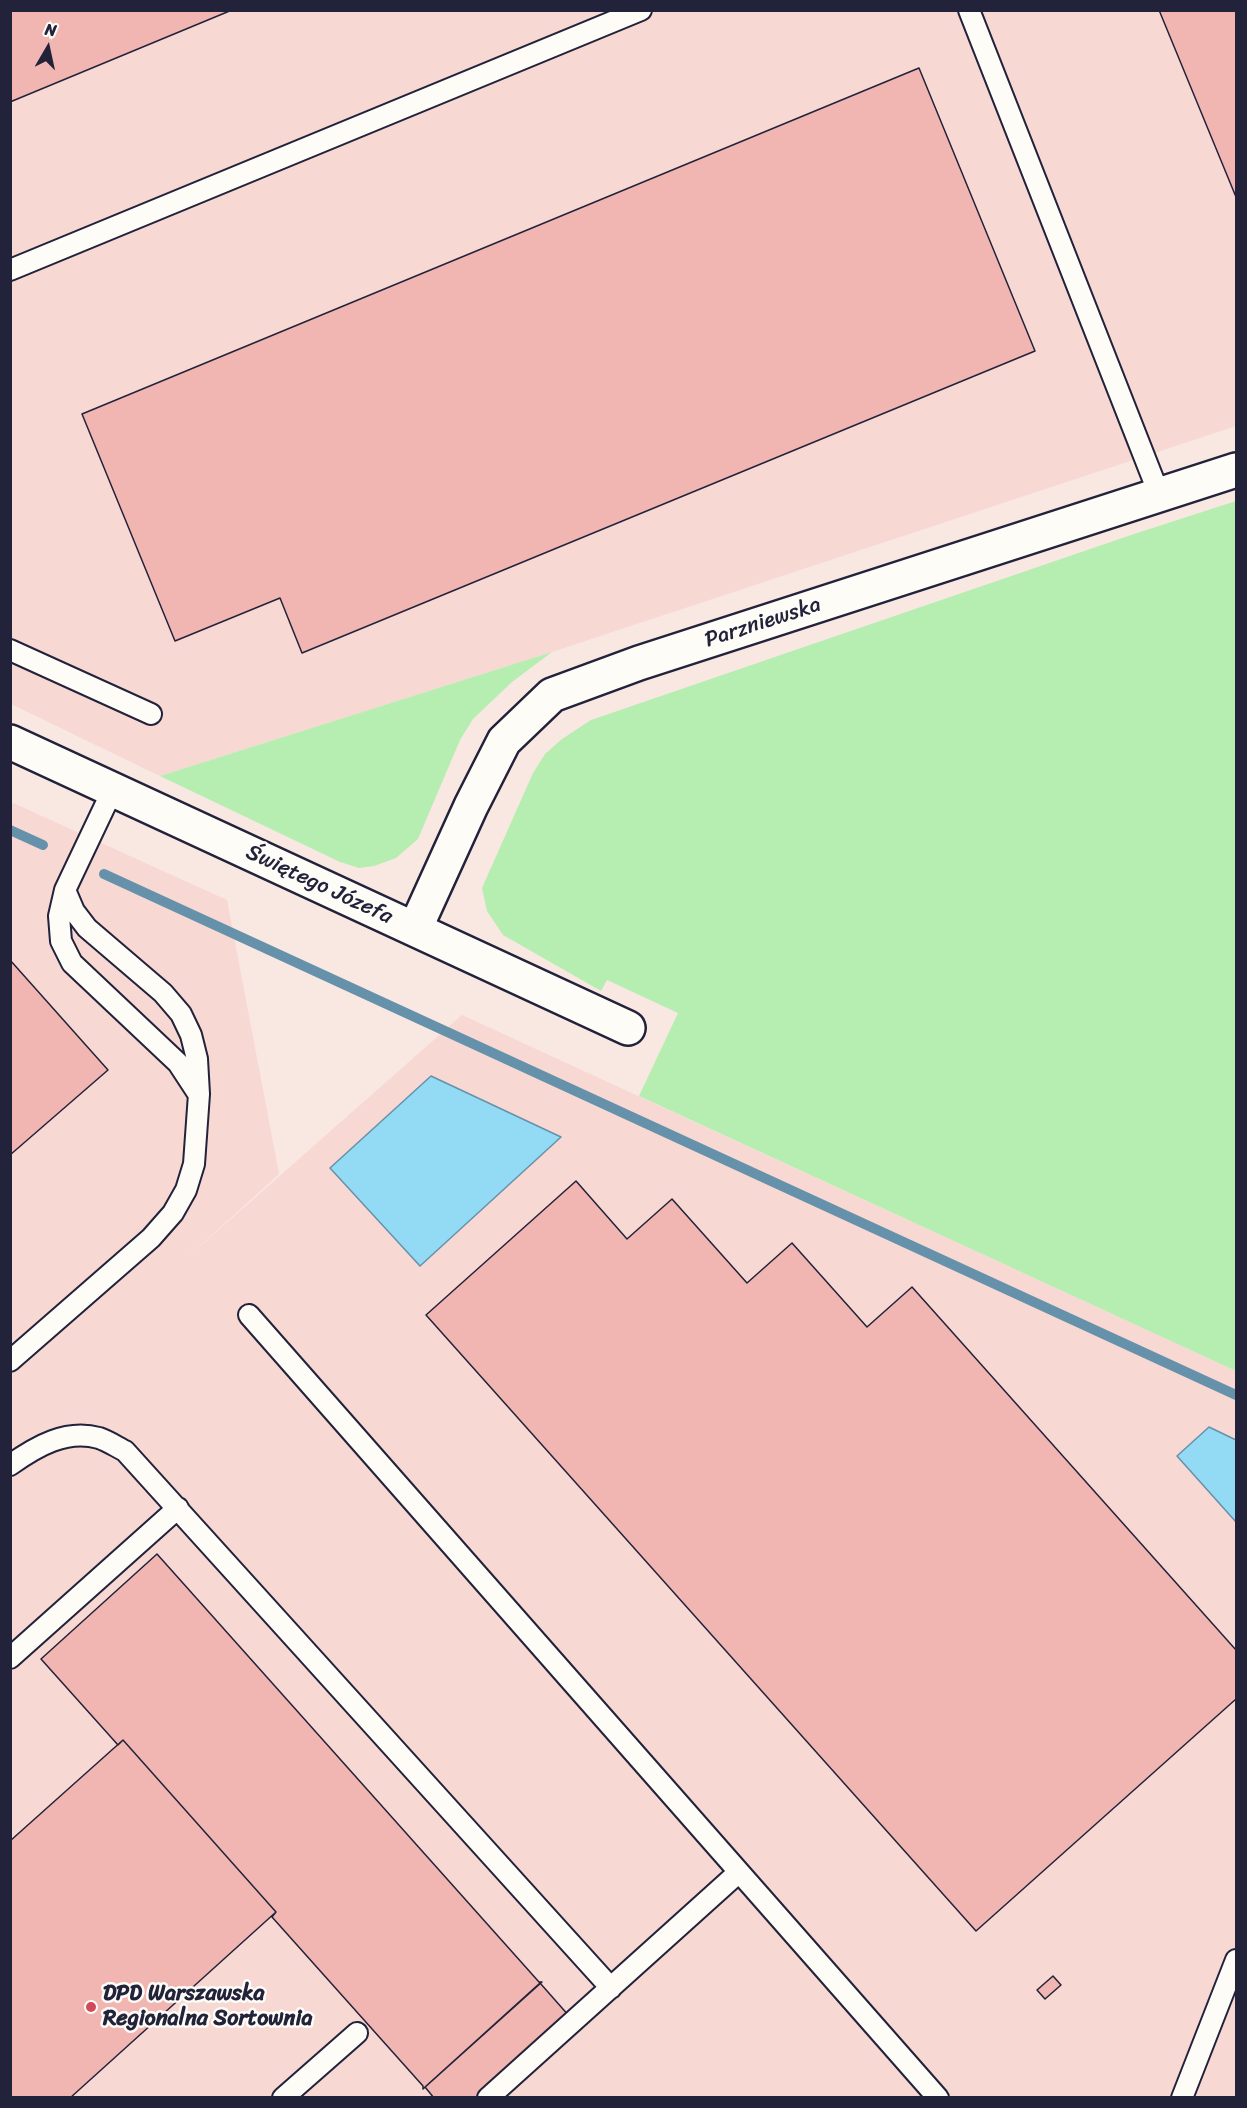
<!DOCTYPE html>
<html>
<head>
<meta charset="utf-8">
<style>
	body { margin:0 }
	#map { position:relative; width:1247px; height:2108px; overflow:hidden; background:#f9e7e2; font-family:Sriracha,sans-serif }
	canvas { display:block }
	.frame { position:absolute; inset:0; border:12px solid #22223b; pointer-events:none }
	.north { position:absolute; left:18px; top:18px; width:60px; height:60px; -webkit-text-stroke:4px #fdfcf7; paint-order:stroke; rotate:9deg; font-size:16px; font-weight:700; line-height:24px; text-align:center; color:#22223b }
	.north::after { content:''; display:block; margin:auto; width:21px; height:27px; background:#22223b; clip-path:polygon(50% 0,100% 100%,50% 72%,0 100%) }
</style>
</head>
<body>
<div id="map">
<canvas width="1247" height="2108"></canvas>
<div class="frame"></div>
<div class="north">N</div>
</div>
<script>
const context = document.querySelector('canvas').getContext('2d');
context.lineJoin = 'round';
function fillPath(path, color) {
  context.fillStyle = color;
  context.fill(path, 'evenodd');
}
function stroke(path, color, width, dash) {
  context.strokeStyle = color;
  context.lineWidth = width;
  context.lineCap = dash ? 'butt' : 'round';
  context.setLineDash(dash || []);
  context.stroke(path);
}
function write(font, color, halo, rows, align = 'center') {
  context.font = font + ' Sriracha,sans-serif';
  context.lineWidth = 5;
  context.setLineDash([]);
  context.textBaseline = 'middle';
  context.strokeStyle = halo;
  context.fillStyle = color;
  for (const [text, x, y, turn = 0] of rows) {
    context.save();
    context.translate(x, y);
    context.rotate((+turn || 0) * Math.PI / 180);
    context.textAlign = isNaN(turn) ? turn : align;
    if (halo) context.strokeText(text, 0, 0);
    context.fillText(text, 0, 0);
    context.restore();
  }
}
const built = new Path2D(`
	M10,11H1236V426L552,652L160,776L11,704Z
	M11,802L227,900L279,1174L180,1264L462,1015L1236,1371V2097L11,2098Z`);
const green = new Path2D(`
	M1236,501V1371L639,1096L678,1013L607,980L601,991L503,935L487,911L482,888L533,773L545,754L562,739L591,720L1131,535Z
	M552,652L512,682L473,719L460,740L418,839L396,858L374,866L359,868L340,862L160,776Z`);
const water = new Path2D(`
	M431,1076L561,1137L420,1266L330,1168Z
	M1209,1427L1236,1440V1522L1177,1456Z`);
const stream = new Path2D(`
	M10,830L43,845
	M104,874L1236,1395`);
const building = new Path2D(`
	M10,10H232L10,102Z
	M1159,10H1236V197Z
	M919,68L1035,351L302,653L280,598L175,641L82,414Z
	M10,960L108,1070L10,1155Z
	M576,1181L627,1239L672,1199L747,1283L792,1243L867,1327L912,1287L1236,1650V1699L976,1931L426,1315Z
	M157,1554L539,1982H542L423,2089V2086L272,1917L276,1912L123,1740L118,1745L41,1659Z
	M123,1740L276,1912L70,2098H10V1841Z
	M1053,1976L1061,1985L1045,1999L1037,1990Z
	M540,1983L570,2017L481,2098H434L425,2087Z`);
const lane = new Path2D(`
	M969,10L1159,494
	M10,270L641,10
	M10,650L151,714
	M113,789L65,890L59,916L61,941L72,963L178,1063L197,1092
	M249,1315L938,2098
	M10,1361L151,1238L173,1213L186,1190L194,1164L199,1094L197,1059L191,1035L181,1014L163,993L87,928L74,911L65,890
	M10,1465C37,1446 66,1429 99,1438C108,1441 117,1447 125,1451L611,1988
	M10,1658L178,1508
	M283,2098L357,2033
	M488,2098L739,1872
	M1182,2098L1236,1960`);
const street = new Path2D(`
	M10,742L628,1028
	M415,929L471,806L504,741L552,695L639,663L1236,470`);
const markers = [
	[91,2007,6,"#d1495b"]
];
const streetNames = [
	["Parzniewska",763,623,-18],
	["Świętego Józefa",319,885,25]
];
const poiNames = [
	["DPD Warszawska",103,1994],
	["Regionalna Sortownia",103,2019]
];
fillPath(built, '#f7d8d3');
fillPath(green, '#b6eeb1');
fillPath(water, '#93dbf5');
stroke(water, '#6691ab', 1.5);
stroke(stream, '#6691ab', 10);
fillPath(building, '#f1b6b1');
stroke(building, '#22223b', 1.5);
stroke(lane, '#22223b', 24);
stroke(street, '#22223b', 38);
stroke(lane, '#fdfcf7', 20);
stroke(street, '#fdfcf7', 33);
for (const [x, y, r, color] of markers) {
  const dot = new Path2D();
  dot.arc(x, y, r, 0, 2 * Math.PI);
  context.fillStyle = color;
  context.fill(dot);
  stroke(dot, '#fdfcf7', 2);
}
write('22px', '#22223b', '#fdfcf7', streetNames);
write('bold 22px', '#22223b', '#fdfcf7', poiNames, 'left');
</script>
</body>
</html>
